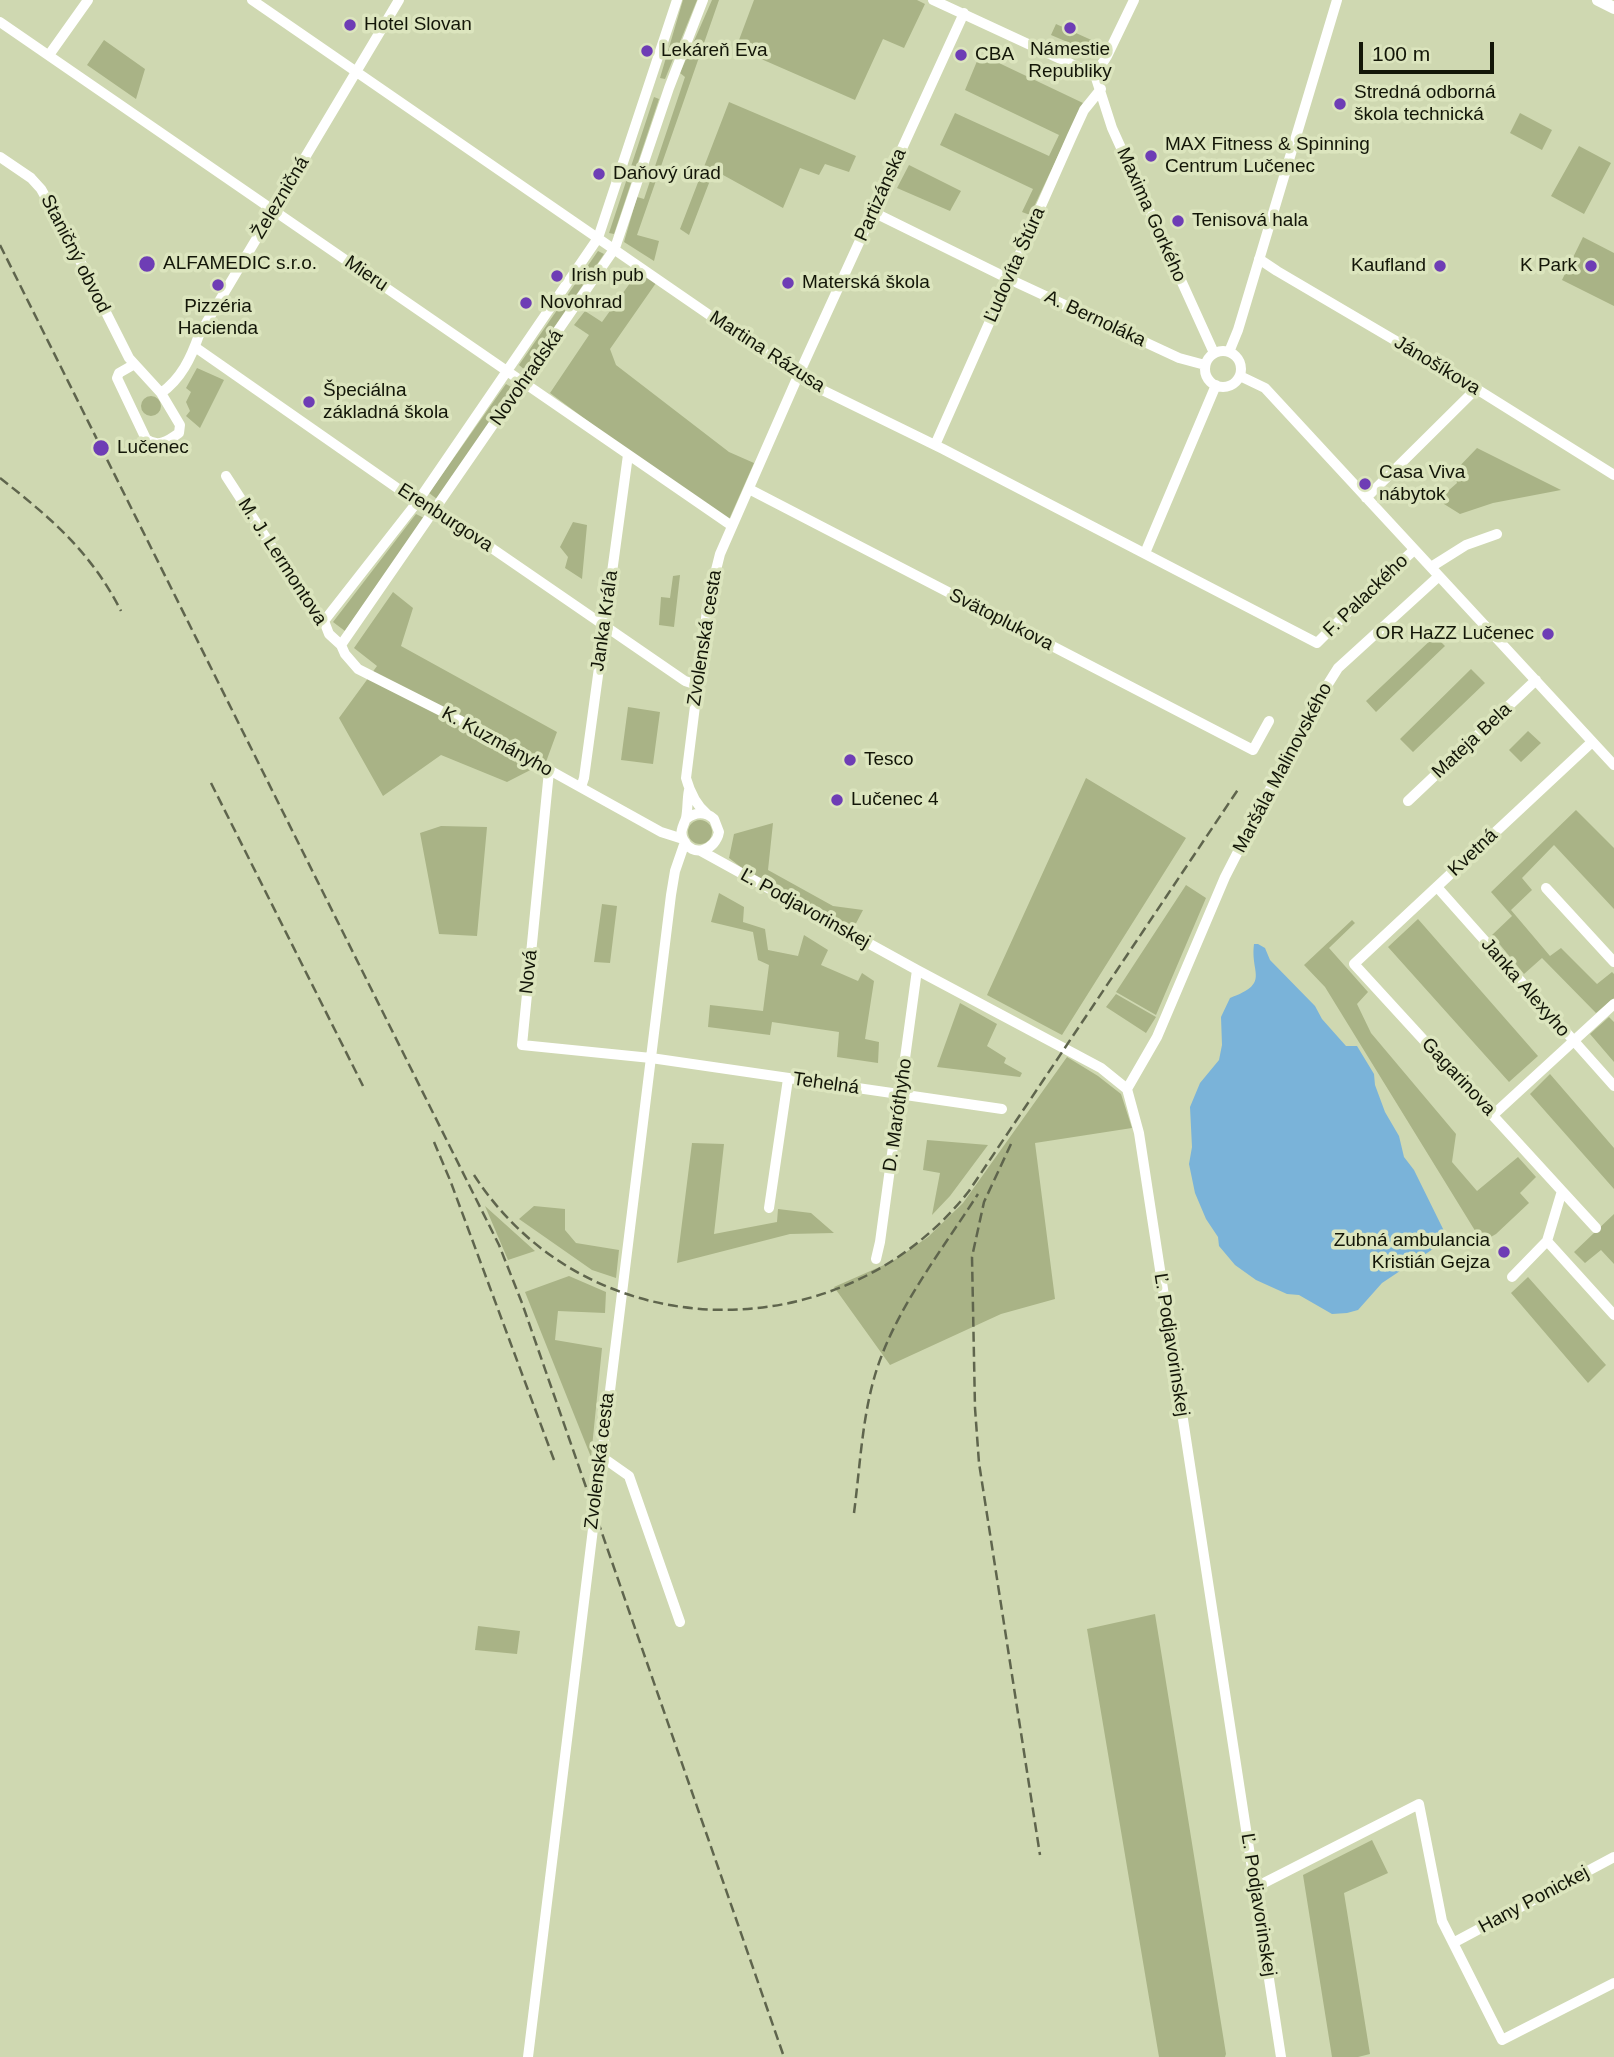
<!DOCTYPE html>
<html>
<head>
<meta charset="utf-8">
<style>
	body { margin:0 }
	#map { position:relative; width:1614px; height:2057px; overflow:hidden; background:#cfd8b1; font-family:Arial,sans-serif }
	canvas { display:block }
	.scale { position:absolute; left:1359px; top:42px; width:135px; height:32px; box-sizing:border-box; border:4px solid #131608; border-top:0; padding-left:9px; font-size:21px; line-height:24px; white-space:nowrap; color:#131608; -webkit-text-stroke:5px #dce5be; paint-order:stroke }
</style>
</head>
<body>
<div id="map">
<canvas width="1614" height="2057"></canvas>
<div class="scale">100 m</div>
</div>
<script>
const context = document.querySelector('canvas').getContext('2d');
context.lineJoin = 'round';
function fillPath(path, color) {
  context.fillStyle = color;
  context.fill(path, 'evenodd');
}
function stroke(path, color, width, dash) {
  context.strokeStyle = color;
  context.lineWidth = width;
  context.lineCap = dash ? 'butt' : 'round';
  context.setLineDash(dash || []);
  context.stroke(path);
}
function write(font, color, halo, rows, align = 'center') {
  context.font = font + ' Arial,sans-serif';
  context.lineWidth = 7;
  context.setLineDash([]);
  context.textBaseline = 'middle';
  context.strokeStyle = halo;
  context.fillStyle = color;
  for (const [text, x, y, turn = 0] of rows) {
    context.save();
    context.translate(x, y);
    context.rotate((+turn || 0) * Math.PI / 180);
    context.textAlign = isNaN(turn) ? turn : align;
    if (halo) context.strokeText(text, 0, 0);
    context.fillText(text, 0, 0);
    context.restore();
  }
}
const green = new Path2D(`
	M683,0H697L665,79L660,78Z
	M712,0H719L637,235L659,241L654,261L624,242L637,197L644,199L685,77L680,73Z
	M754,0H917L925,4L904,48L883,39L855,100L736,48Z
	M1056,24L1098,43L1093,53L1051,35Z
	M104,40L145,69L136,99L87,65Z
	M980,54L1083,103L1030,215L1022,212L1033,189L940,145L955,113L1049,156L1059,135L965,90Z
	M654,97L659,99L614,234L609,233Z
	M729,102L856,156L849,172L825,164L819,175L800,168L783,208L714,170L689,235L680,229Z
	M1520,113L1552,130L1542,150L1510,133Z
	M1579,146L1611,163L1584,214L1551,196Z
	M909,165L961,191L950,211L897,188Z
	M1583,237L1614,253V306L1562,280Z
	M598,251L604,254L525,370L519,365Z
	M638,272L656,283L610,349L616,365L729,452L754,463L727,524L550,393L589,335L574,325L585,311L602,322Z
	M197,368L224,380L200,428L186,416L190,411L186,402L191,392L186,388Z
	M506,384L513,388L437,499L429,493Z
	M141 406a10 10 0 1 1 20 0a10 10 0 1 1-20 0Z
	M1477,448L1561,490L1493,503L1460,514L1444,504L1440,498L1457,483L1454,472Z
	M416,514L424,518L345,631L333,622Z
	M573,522L587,525L582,579L565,568L568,557L560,547Z
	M680,575L674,627L659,625L661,597L670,598L673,576Z
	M393,592L413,608L401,646L557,732L546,762L507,782L441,755L383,796L339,718L377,666L354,648Z
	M1435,636L1445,646L1376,712L1366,701Z
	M1471,669L1485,683L1413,752L1400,739Z
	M628,707L660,712L653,764L621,760Z
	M1528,731L1541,743L1521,762L1509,750Z
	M1086,778L1186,838L1062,1035L987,995Z
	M1576,810L1614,848V909L1554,845L1522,878L1532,890L1511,910L1550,956L1561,948L1597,984L1612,972L1614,974V998L1596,1013L1542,958L1524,974L1492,935L1512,916L1491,892Z
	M688 832a12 12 0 1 1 24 0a12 12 0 1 1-24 0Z
	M773,823L768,870L833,906L863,910L853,929L746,871L729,858L734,834Z
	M441,826L487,827L477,936L439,934L420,833Z
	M1186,885L1206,898L1156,1015L1116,992Z
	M719,893L744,907L743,922L765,929L768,950L798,956L804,935L828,950L821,965L858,981L862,973L874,981L865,1039L879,1042L878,1063L837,1057L839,1032L772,1022L770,1035L708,1027L710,1005L763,1011L769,965L758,960L753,932L711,922Z
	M602,904L617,906L610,963L594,962Z
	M1418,919L1538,1056L1509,1082L1388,947Z
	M1352,920L1355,923L1329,948L1368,992L1357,1004L1371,1033L1456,1134L1452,1162L1477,1191L1518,1157L1536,1177L1520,1193L1529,1203L1496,1234L1482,1242L1325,987L1304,965Z
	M1116,994L1156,1017L1146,1033L1106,1007Z
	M960,1003L997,1024L987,1046L1006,1058L1004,1063L1022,1073L1020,1077L937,1067Z
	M1609,1017L1614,1022V1062L1590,1034Z
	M1067,1057L1098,1076L1121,1094L1132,1128L1035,1143L1055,1299L1001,1314L890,1365L834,1287L893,1261L928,1237L963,1203Z
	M1550,1074L1614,1148V1189L1530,1094Z
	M927,1140L988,1145L950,1196L932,1215L940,1173L923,1170Z
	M692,1143L724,1144L714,1234L777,1222L778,1209L811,1213L834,1233L790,1234L677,1263Z
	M485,1206L535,1251L508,1260Z
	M534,1206L565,1209V1230L576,1243L619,1250L616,1278L592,1270L519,1219Z
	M1614,1214V1264L1601,1250L1585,1263L1574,1252Z
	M569,1276L606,1292L605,1313L558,1311L555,1340L602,1348L591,1457L525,1292Z
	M1528,1277L1606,1365L1588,1383L1511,1293Z
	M1155,1614L1226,2054L1225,2057H1159L1087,1629Z
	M478,1626L520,1631L517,1654L475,1650Z
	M1372,1840L1388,1873L1344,1893L1370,2054L1358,2057H1332L1303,1875Z`);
const water = new Path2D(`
	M1254,944H1258L1265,948L1270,960L1315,1006L1322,1019L1346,1046H1357L1374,1074L1375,1085L1385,1112L1399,1136L1404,1157L1414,1170L1446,1235L1436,1247L1382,1283L1358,1310L1347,1313L1332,1314L1299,1295L1287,1294L1256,1280L1235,1265L1219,1246L1218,1237L1206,1219L1195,1193L1189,1164L1192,1147L1190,1107L1200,1083L1219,1060L1222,1045L1221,1017L1230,998C1271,983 1250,974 1254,944Z`);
const minor = new Path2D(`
	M252,0L808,383L943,449L1317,643L1362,598L1414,550
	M933,0L1095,75L1107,56L1134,0
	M0,22L732,526
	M49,55L88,0
	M1095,75L1112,128L1214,353
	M0,157L31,178L41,189L67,235L129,358L161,393L180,425L179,433C168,441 158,448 146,439L117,378L119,373L133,365
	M873,212L1009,279L1179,358L1205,365
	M1259,259L1277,271L1459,378L1614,475
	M195,347L410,497L493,549L685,681L697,685
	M1205 369a18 18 0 1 1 36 0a18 18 0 1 1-36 0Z
	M1229,352L1238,330L1337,0
	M1240,376L1265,388L1614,765
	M161,393C181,379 191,358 199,335L399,0
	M935,445L1072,136L1084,110L1101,89
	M226,476L316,615L324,621L329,634L341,645L345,654L358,669L461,721L661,832L683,839
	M749,489L1253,750L1269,721
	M1366,498L1476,389
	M1145,553L1216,385
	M1431,567L1466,545L1497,534
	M324,621L418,501L598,238L677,0
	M341,645L615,248L669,88L703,0
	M549,771L522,1045L651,1058L1002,1109
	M581,787L584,778L628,455
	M1408,801L1536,680
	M707,814C696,805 690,792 686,778L708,602L720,554L798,376L964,13
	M686,819C695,812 705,811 714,819L719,832C716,850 692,859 683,839C679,831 684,825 686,818C688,809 687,799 689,790
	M701,851L917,970L1101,1068L1127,1089L1139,1133L1281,2057
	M1437,887L1614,1086
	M1546,888L1614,962
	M1127,1089L1157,1037L1225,877L1306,719L1338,668L1439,576
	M1493,1115L1614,1004
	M1562,1191L1596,1228
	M769,1208L788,1079
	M1547,1241L1614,1315
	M876,1259L880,1242L917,970
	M1512,1277L1547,1241L1562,1191L1354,964L1592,742
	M602,1457L629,1476L680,1622
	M1256,1887L1419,1804L1442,1921L1502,2040L1614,1983
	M1453,1943L1614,1857
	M528,2057L671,895L675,871L685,842`);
const major = new Path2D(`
	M1598,0L1614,8`);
const rail = new Path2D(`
	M0,245L499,1245L522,1303L784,2057
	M0,478C51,518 91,552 121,611
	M211,783L363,1086
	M434,1142L450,1180L554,1460
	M1011,1144L984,1202L972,1257L975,1408L979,1463L1040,1855
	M474,1175C588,1351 842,1353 969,1191L1239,788
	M854,1513C860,1467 862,1419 875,1375C894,1311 942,1250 978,1194`);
const markers = [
	[350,25,7,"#6e3db5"],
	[1070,28,7,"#6e3db5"],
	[647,51,7,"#6e3db5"],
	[961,55,7,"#6e3db5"],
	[1340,104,7,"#6e3db5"],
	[1151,156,7,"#6e3db5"],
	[599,174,7,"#6e3db5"],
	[1178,221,7,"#6e3db5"],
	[147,264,9,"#6e3db5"],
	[1440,266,7,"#6e3db5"],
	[1591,266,7,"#6e3db5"],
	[557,276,7,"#6e3db5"],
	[788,283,7,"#6e3db5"],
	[218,285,7,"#6e3db5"],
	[526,303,7,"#6e3db5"],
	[309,402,7,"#6e3db5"],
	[101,448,9,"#6e3db5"],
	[1365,484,7,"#6e3db5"],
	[1548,634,7,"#6e3db5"],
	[850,760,7,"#6e3db5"],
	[837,800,7,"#6e3db5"],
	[1504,1252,7,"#6e3db5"]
];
const poiNames = [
	["Hotel Slovan",364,25],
	["Námestie",1070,50,"center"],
	["Republiky",1070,72,"center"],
	["Lekáreň Eva",661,51],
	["CBA",975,55],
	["Stredná odborná",1354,93],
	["škola technická",1354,115],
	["MAX Fitness & Spinning",1165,145],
	["Centrum Lučenec",1165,167],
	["Daňový úrad",613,174],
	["Tenisová hala",1192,221],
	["ALFAMEDIC s.r.o.",163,264],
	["Kaufland",1426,266,"right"],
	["K Park",1577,266,"right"],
	["Irish pub",571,276],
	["Materská škola",802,283],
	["Novohrad",540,303],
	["Pizzéria",218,307,"center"],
	["Hacienda",218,329,"center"],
	["Špeciálna",323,391],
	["základná škola",323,413],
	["Lučenec",117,448],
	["Casa Viva",1379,473],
	["nábytok",1379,495],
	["OR HaZZ Lučenec",1534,634,"right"],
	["Tesco",864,760],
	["Lučenec 4",851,800],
	["Zubná ambulancia",1490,1241,"right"],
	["Kristián Gejza",1490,1263,"right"]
];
const streetNames = [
	["Partizánska",881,195,-66],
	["Železničná",281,198,-59],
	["Maxima Gorkého",1151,215,66],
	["Staničný obvod",75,254,63],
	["Ľudovíta Štúra",1015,265,-66],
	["Mieru",366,274,34],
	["A. Bernoláka",1095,319,25],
	["Martina Rázusa",767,352,33],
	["Jánošíkova",1437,366,31],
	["Novohradská",527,378,-55],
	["Erenburgova",445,518,33],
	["M. J. Lermontova",282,562,57],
	["F. Palackého",1366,596,-44],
	["Svätoplukova",1001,620,27],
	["Janka Kráľa",605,621,-82],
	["Zvolenská cesta",705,638,-81],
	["Mateja Bela",1472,741,-43],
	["K. Kuzmányho",497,742,29],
	["Maršála Malinovského",1283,768,-62],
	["Kvetná",1473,853,-43],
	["Ľ. Podjavorinskej",805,909,29],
	["Nová",529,972,-84],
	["Janka Alexyho",1525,988,49],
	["Gagarinova",1458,1077,47],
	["Tehelná",826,1084,8],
	["D. Maróthyho",898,1115,-82],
	["Ľ. Podjavorinskej",1171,1345,81],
	["Zvolenská cesta",600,1461,-83],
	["Hany Ponickej",1534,1900,-28],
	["Ľ. Podjavorinskej",1258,1905,81]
];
fillPath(green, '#a9b386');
fillPath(water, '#7ab3d9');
stroke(minor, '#fff', 10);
stroke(major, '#fff', 12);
stroke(rail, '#5f654d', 2.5, [10, 5]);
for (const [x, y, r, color] of markers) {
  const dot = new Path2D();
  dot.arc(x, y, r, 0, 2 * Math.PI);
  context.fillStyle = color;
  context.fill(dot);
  stroke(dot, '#dce5be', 2.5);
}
write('19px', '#131608', '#dce5be', poiNames, 'left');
write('19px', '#131608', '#dce5be', streetNames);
</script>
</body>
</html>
